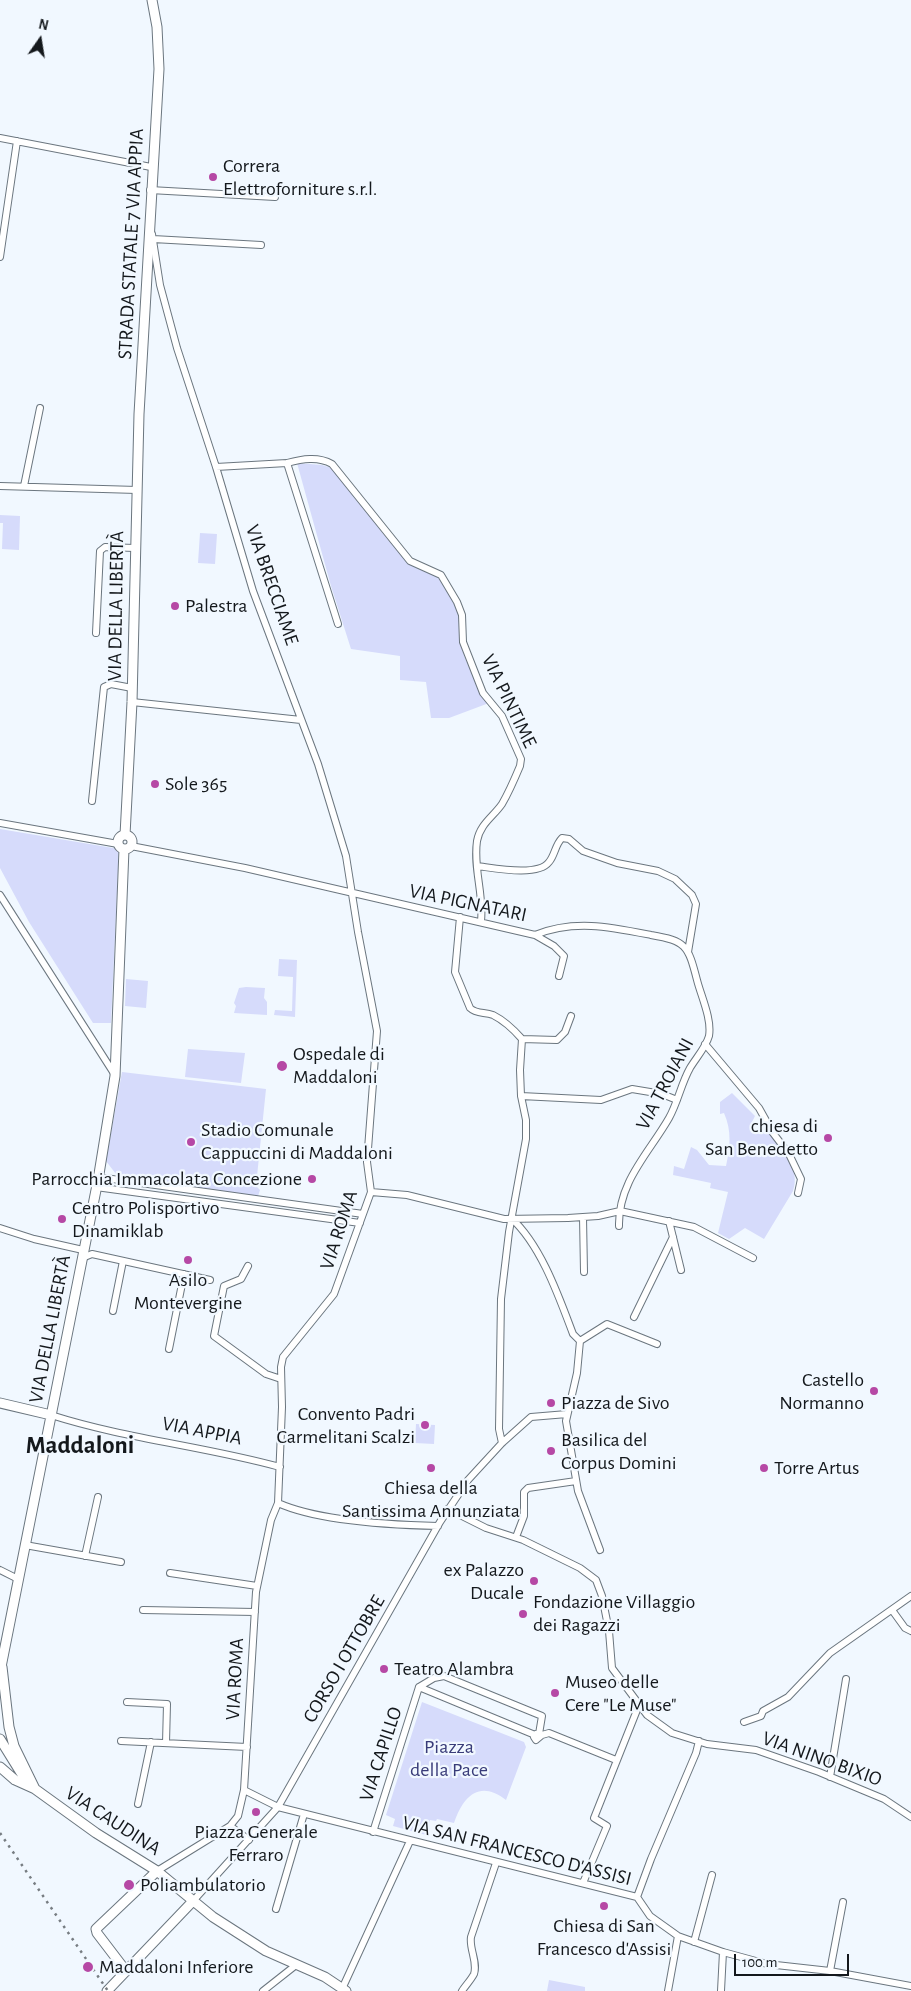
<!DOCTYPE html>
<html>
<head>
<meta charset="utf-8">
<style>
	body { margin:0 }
	#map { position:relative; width:911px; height:1991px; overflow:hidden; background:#f1f8ff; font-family:"Alegreya Sans",sans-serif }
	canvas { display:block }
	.north { position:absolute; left:15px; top:15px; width:50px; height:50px; -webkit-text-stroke:4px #f1f8ff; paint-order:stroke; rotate:13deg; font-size:14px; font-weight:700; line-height:20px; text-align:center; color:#14181c }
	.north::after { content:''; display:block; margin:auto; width:18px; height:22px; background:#14181c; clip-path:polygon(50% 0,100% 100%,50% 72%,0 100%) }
	.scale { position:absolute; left:734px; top:1954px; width:115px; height:22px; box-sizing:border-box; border:2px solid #14181c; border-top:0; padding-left:6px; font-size:15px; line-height:18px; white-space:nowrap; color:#14181c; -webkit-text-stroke:4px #f1f8ff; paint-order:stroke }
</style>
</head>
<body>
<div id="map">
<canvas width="911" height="1991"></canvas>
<div class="north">N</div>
<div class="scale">100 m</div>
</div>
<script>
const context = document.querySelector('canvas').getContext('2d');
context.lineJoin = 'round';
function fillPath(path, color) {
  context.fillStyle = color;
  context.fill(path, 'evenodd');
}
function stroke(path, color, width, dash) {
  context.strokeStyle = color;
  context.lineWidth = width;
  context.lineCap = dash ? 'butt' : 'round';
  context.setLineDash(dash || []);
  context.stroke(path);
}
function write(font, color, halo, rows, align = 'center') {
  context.font = font + ' "Alegreya Sans",sans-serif';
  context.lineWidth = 4.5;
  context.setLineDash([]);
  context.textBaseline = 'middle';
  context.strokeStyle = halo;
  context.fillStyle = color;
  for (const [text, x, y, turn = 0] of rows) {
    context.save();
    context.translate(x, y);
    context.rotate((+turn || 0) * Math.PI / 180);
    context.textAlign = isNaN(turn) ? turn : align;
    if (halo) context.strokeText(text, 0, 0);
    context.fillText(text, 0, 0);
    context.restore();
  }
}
const green = new Path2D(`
	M297,463L322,465L335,469L384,535L409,563L437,576L446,588L459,611L462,649L465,658L481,694L489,703L449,718H431L426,682L400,680V656L351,649L331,586Z
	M0,515L20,516L19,550L2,549L3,523H0Z
	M200,533L217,534L215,564L198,563Z
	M0,829L119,849L111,1023H93L29,922L0,868Z
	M279,959L297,960L295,1017L274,1015L275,1010L292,1011L293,977L278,976Z
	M126,979L148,981L146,1008L125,1006Z
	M246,987L265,988L264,998L267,1002V1015L234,1013L236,1006L234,1003L239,988Z
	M188,1049L245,1053L241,1083L185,1077Z
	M122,1072L266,1089L256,1186L260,1190L258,1196L119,1178L106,1161Z
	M732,1093L755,1116L750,1126L764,1133H769C782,1151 801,1168 793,1191L764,1239L745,1228L729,1239L718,1233L728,1192L710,1188L711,1183L673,1175L674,1166L684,1169L691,1147L697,1150L709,1165L726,1166C730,1147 732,1131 724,1113L720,1114V1102Z
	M416,1424L435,1425L434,1444L415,1443Z
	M422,1702L524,1742L526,1747L506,1800C479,1779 463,1797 454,1823L437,1819L436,1821L430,1820L426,1835L393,1826L395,1819L386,1815Z
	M549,1980L585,1987V1991H547Z`);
const street = new Path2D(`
	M0,138L151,167
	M150,190L275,197
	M152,234L160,285L177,348L216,467L253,591L318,764L346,856L358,932L377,1031L367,1162L371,1192L334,1294L283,1357L281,1367L282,1407L278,1503L271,1520L256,1592L244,1790
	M153,239L261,245
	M0,257L17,141
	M287,463C302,459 318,456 332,464L410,561L441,575L457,602L462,615L463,642L483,693L502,716L521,759L520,766C515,778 509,792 502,804C493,817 480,824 477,841C473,869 484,894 481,921
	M216,467L287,463L338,624
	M0,486L137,490
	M24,486L40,408
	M96,633L100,551L105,547L135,548
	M132,702L301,720
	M92,801L104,687L111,684L132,688
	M0,823L118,844
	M131,846L245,868L535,935C574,919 611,927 651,935C686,941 688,945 697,980C701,996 712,1019 709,1036C706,1047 696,1058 690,1068C681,1084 678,1102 669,1118C649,1153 618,1182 619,1226
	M477,866C494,868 538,877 549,862C555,855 555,845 562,838L569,839L583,851L617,863L658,871L675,879L692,895L696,904L688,952
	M0,895L115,1075
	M460,917L455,972L470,1008C476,1014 484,1012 493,1015C503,1020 515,1031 522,1039L520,1070L521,1096L526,1120V1139L509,1232L501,1299L499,1429L502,1443
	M535,935L554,946L564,956L559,976
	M522,1039L557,1040L565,1032L571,1016
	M705,1044L759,1108L773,1133L789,1154L801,1179L798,1193
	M521,1096L601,1100L632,1089L662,1094L677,1100
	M98,1177L363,1214
	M96,1187L360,1223
	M371,1192L407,1195L504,1219L568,1218L598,1216L620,1211L694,1227L753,1258
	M583,1217L584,1272
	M511,1218C541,1245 559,1297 573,1334L580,1341L577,1373L566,1421L578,1491L600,1550
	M669,1221L681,1270
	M0,1228L34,1239L83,1250
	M82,1258L92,1254L210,1280
	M248,1266L241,1279L224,1286L214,1336L266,1374L281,1379
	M113,1311L123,1261
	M634,1317L673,1237
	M580,1341L607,1324L657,1344
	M169,1349L184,1274
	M51,1415C126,1439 204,1446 280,1467
	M278,1503C318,1521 393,1525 438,1526
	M448,1509L486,1528L523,1540L580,1568L596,1580L602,1596L609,1631L612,1668L647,1715L672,1733L707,1744L756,1750L819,1772L884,1799L911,1817
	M516,1537L524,1516V1492L528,1488L576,1481
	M25,1545L121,1562
	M85,1556L98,1497
	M0,1570L18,1579
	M170,1573L257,1586
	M143,1610L255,1612
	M892,1610L905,1628L911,1631
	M419,1687L434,1678L444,1676L542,1716L539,1734
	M419,1687L535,1735
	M127,1702L167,1704L166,1743
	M744,1722L761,1716L763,1711L788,1697L830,1653L911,1596
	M536,1734L534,1737L536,1740L542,1735L549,1733L616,1760
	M121,1741L247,1747
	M830,1777L846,1679
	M138,1804L151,1742
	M373,1832L419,1687
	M249,1840L230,1826L238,1816L244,1790L278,1807L637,1897L650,1916L678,1936L723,1952L767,1964L830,1971L911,1986
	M157,1871L230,1826
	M583,1883L607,1826L594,1818L639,1705
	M637,1897L651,1859L696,1753L699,1741
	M193,1901L278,1807L440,1522L468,1480L502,1443L531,1417L567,1414
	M276,1909L304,1814
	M694,1942L712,1875
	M830,1971L843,1902
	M342,1989L410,1841
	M263,1991L296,1965
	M462,1991C465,1986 471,1980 474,1974C478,1962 469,1949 471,1937L496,1863
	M668,1991L678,1936
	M721,1991L723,1952`);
const secondary = new Path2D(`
	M125,835L132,702L139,414L159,69L157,27L152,0
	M118 842a7 7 0 1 1 14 0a7 7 0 1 1-14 0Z
	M0,1403L51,1415
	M2,1667L9,1727L14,1746L35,1789
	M0,1672L98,1180L115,1076L124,849
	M0,1739L26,1781
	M0,1767L15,1780L35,1789L96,1833L157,1871L213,1917L266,1951L325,1977L346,1991
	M126,1971L97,1933L96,1929L157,1871
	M107,1991L193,1901`);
const rail = new Path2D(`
	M0,1833L108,1991`);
const markers = [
	[213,177,5,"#b648a5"],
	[175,606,5,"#b648a5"],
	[155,784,5,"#b648a5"],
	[282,1066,6,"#b648a5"],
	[828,1138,5,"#b648a5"],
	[191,1142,5,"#b648a5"],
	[312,1179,5,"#b648a5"],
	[62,1219,5,"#b648a5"],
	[188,1260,5,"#b648a5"],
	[874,1391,5,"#b648a5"],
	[551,1403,5,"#b648a5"],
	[425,1425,5,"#b648a5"],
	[551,1451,5,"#b648a5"],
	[431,1468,5,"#b648a5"],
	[764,1468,5,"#b648a5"],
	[534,1581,5,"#b648a5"],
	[523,1614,5,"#b648a5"],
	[384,1669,5,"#b648a5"],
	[555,1693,5,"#b648a5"],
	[256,1812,5,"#b648a5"],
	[129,1885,6,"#b648a5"],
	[604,1906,5,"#b648a5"],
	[88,1967,6,"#b648a5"]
];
const poiNames = [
	["Correra",223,166],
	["Elettroforniture s.r.l.",223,189],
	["Palestra",185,606],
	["Sole 365",165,784],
	["Ospedale di",293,1054],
	["Maddaloni",293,1077],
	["chiesa di",818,1126,"right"],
	["San Benedetto",818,1149,"right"],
	["Stadio Comunale",201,1130],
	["Cappuccini di Maddaloni",201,1153],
	["Parrocchia Immacolata Concezione",302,1179,"right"],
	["Centro Polisportivo",72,1208],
	["Dinamiklab",72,1231],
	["Asilo",188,1280,"center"],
	["Montevergine",188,1303,"center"],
	["Castello",864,1380,"right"],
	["Normanno",864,1403,"right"],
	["Piazza de Sivo",561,1403],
	["Convento Padri",415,1414,"right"],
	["Carmelitani Scalzi",415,1437,"right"],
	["Basilica del",561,1440],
	["Corpus Domini",561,1463],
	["Torre Artus",774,1468],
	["Chiesa della",431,1488,"center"],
	["Santissima Annunziata",431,1511,"center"],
	["ex Palazzo",524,1570,"right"],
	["Ducale",524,1593,"right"],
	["Fondazione Villaggio",533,1602],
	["dei Ragazzi",533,1625],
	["Teatro Alambra",394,1669],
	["Museo delle",565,1682],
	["Cere \"Le Muse\"",565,1705],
	["Piazza Generale",256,1832,"center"],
	["Ferraro",256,1855,"center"],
	["Poliambulatorio",140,1885],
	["Chiesa di San",604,1926,"center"],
	["Francesco d'Assisi",604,1949,"center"],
	["Maddaloni Inferiore",99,1967]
];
const streetNames = [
	["STRADA STATALE 7 VIA APPIA",131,244,-87],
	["VIA BRECCIAME",272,585,71],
	["VIA DELLA LIBERTÀ",116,606,-89],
	["VIA PINTIME",509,701,64],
	["VIA PIGNATARI",468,903,12],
	["VIA TROIANI",665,1084,-62],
	["VIA ROMA",339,1230,-72],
	["VIA DELLA LIBERTÀ",50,1329,-79],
	["VIA APPIA",202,1431,11],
	["CORSO I OTTOBRE",344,1659,-60],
	["VIA ROMA",235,1679,-87],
	["VIA CAPILLO",381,1754,-72],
	["VIA NINO BIXIO",822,1759,20],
	["VIA CAUDINA",113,1821,33],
	["VIA SAN FRANCESCO D'ASSISI",517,1851,14]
];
const parkNames = [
	["Piazza",449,1747],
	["della Pace",449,1770]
];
const districtNames = [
	["Maddaloni",80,1445]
];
fillPath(green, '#d6dbfb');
stroke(street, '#6b767f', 8);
stroke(secondary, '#6b767f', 11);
stroke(street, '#fff', 6);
stroke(secondary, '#fff', 9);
stroke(rail, '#777d82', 2.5, [2.5, 5]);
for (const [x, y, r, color] of markers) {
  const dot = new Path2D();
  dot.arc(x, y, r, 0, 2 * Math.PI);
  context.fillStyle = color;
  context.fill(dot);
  stroke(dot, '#f1f8ff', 2);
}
write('20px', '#14181c', '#f1f8ff', poiNames, 'left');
write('20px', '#14181c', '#f1f8ff', streetNames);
write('20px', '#393c79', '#f1f8ff', parkNames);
write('bold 25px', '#14181c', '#f1f8ff', districtNames);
</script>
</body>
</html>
